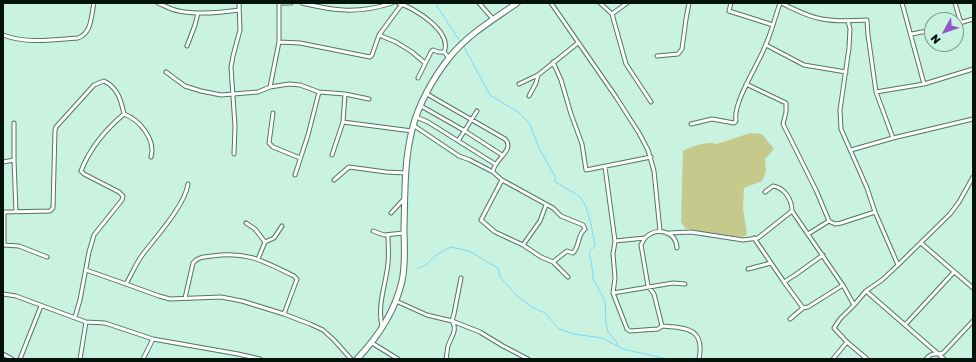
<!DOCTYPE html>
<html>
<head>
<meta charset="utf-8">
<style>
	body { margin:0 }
	#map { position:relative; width:976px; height:362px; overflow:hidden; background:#caf2e0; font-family:"Golos Text",sans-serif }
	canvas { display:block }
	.frame { position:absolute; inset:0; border:4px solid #04120c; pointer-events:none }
	.north { position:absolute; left:924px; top:12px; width:40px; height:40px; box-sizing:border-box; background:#caf2e0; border:1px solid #7b988b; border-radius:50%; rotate:230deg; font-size:11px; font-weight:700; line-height:16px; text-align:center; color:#04120c }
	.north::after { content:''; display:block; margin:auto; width:14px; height:18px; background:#9155cc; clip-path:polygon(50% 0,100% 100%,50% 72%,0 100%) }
</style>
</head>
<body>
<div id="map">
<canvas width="976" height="362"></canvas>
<div class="frame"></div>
<div class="north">N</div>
</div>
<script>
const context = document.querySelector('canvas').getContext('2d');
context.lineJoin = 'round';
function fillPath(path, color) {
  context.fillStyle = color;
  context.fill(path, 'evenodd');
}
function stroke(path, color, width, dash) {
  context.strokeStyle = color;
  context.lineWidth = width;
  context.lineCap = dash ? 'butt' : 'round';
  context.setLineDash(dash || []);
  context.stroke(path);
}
const green = new Path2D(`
	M750,133L762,134L774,149L765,159L766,171L762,181L744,188L743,208L747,234L744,237L710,234L685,228L681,222L683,151C693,146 707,141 717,144Z`);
const stream = new Path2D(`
	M435,3L461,43
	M463,45L490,95L518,112L529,123L540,150L556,178L554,181C558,184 579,195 581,198C590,211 592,231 595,246L589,252L592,266L593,279L605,301L606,324L608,332L616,341L618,346
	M417,269L426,265L435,256L450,247L469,251L498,268L500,277L517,296L532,307L545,313L559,329L574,334L602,338L623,349L667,359`);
const street = new Path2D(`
	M158,3C165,6 172,10 179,11C199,15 219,13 239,10
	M279,3H291
	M302,3C334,11 359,14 392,3
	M398,3C415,8 453,32 444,52L449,58
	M479,3L493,19
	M551,3L616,97L639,133L648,150L654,171L660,231
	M600,3L612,14L626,64L651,102
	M731,3L729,11L773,25
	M781,3C794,9 808,17 822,19C837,22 852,21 867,20L868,35L876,92L893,138
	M902,3L924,84
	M955,3L961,23
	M612,14L627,3
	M848,21L850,29L849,48L840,110L841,129L867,188L875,212L898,265
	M956,24L973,19
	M912,34L932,30
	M3,35C27,44 53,40 78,38C92,33 91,16 94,3
	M379,35L396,42L412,52L425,63
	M279,42L300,43L370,57L372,55L379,35L402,4
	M766,45L804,65L846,72
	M187,46L195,25L198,13
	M657,56L678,54L682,49L686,19L689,3
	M553,62L561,80L571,114L582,144L586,170L651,157
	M166,72L185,86L201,91L221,95L258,92L270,87L289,84L300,85L319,92L345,94L369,99
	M418,78L431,52L433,50L438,52H444
	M519,84L538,75L578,43
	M746,84L786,103V112L783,124L816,190L829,221L835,224L841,223L875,212
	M270,87L279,42V3
	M876,92L924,84L973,69
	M427,94L505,139C516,150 493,160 493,172
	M529,96L536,83L538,75
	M421,106L465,131L502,155
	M273,113L269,143L273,147L300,158
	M124,114C140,120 156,140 151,157
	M416,117L428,122L495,164
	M343,122L345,94
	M14,123V160L16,211
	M691,124L712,119L734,123L736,121C732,103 760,62 766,44C772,31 775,17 780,3
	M413,125L459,156L470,160L493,172L502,180L553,208L561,216L583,225L585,229C577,235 580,246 573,253L567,251L553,262L541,257L523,245L495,232L481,220L502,180
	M458,141L477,111
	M851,150L893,138L973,119
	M234,154L235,126L231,67L233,56L240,30L239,3
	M332,155L343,122L412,131
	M3,162L14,160
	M605,167L615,241L613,254L615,278L613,293L627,329L630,331L658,329L662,326C687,328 705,328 699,359
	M295,175L308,135L319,92
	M334,180L349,167L386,172L406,173
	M765,192L773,186C785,188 792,200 792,211L844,287L854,305
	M3,212L50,211L53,208L55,130L56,127L94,85L104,81C118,88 121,100 124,114
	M391,213L404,199
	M246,223L255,229L265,242
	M373,231L384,235L404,233
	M669,233L691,232L743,240L758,238L792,211
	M808,234L829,221
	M754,238L784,282L803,308
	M615,241L645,238
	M921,243L973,288
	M3,245L19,246L47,257
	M4,245V212
	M523,245L540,221L546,205
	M258,259L265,242L274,238L282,226
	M553,262L568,277
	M748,269L771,263
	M86,270L126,284L159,296L170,299L221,297L242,301L284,314L310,324L323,330L334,340L351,359
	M784,282L795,275L823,255
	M126,284C132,274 136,263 143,254C157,236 185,205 188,184
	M866,291L944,359
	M613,293L673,283L685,284
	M3,294L16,296L86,322L105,323L153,339L238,354L260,359
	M185,298L193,263C198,257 204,257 212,256C248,251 263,261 294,276L297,279L284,314
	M396,301L427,315L452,321L480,332L503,346L528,359
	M75,317L80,300L89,252L94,235L122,200L123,196L119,192L84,174L81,171C90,148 105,130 124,114
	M790,319L803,308L808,307L843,285
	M905,325L954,272
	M382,326C377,304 386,285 388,263C389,254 388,244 388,235
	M662,326L654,294L648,286L641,245C642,243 644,239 646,237C657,227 676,231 677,248
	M372,343L398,359
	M3,354L12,359
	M20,359L41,306
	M80,359L86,322
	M143,359L153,339
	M446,359C447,355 447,350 448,346C451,337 458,330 452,321L454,314L461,278
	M833,359L847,342
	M867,359L847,342L834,328L840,319L854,305L866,291L882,280L898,265L950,214L959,202L973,177
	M926,359C933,351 935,356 943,353L973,321`);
const primary = new Path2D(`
	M357,359C378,337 395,312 402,281C406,264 404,245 404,227C405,195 404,162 412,130C418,105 433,78 449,58C468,34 493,20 517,3`);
fillPath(green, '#c5c98c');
stroke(stream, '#77dafa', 1);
stroke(street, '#507565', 5);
stroke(primary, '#507565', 7);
stroke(street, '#fff', 3);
stroke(primary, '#fff', 5);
</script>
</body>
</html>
